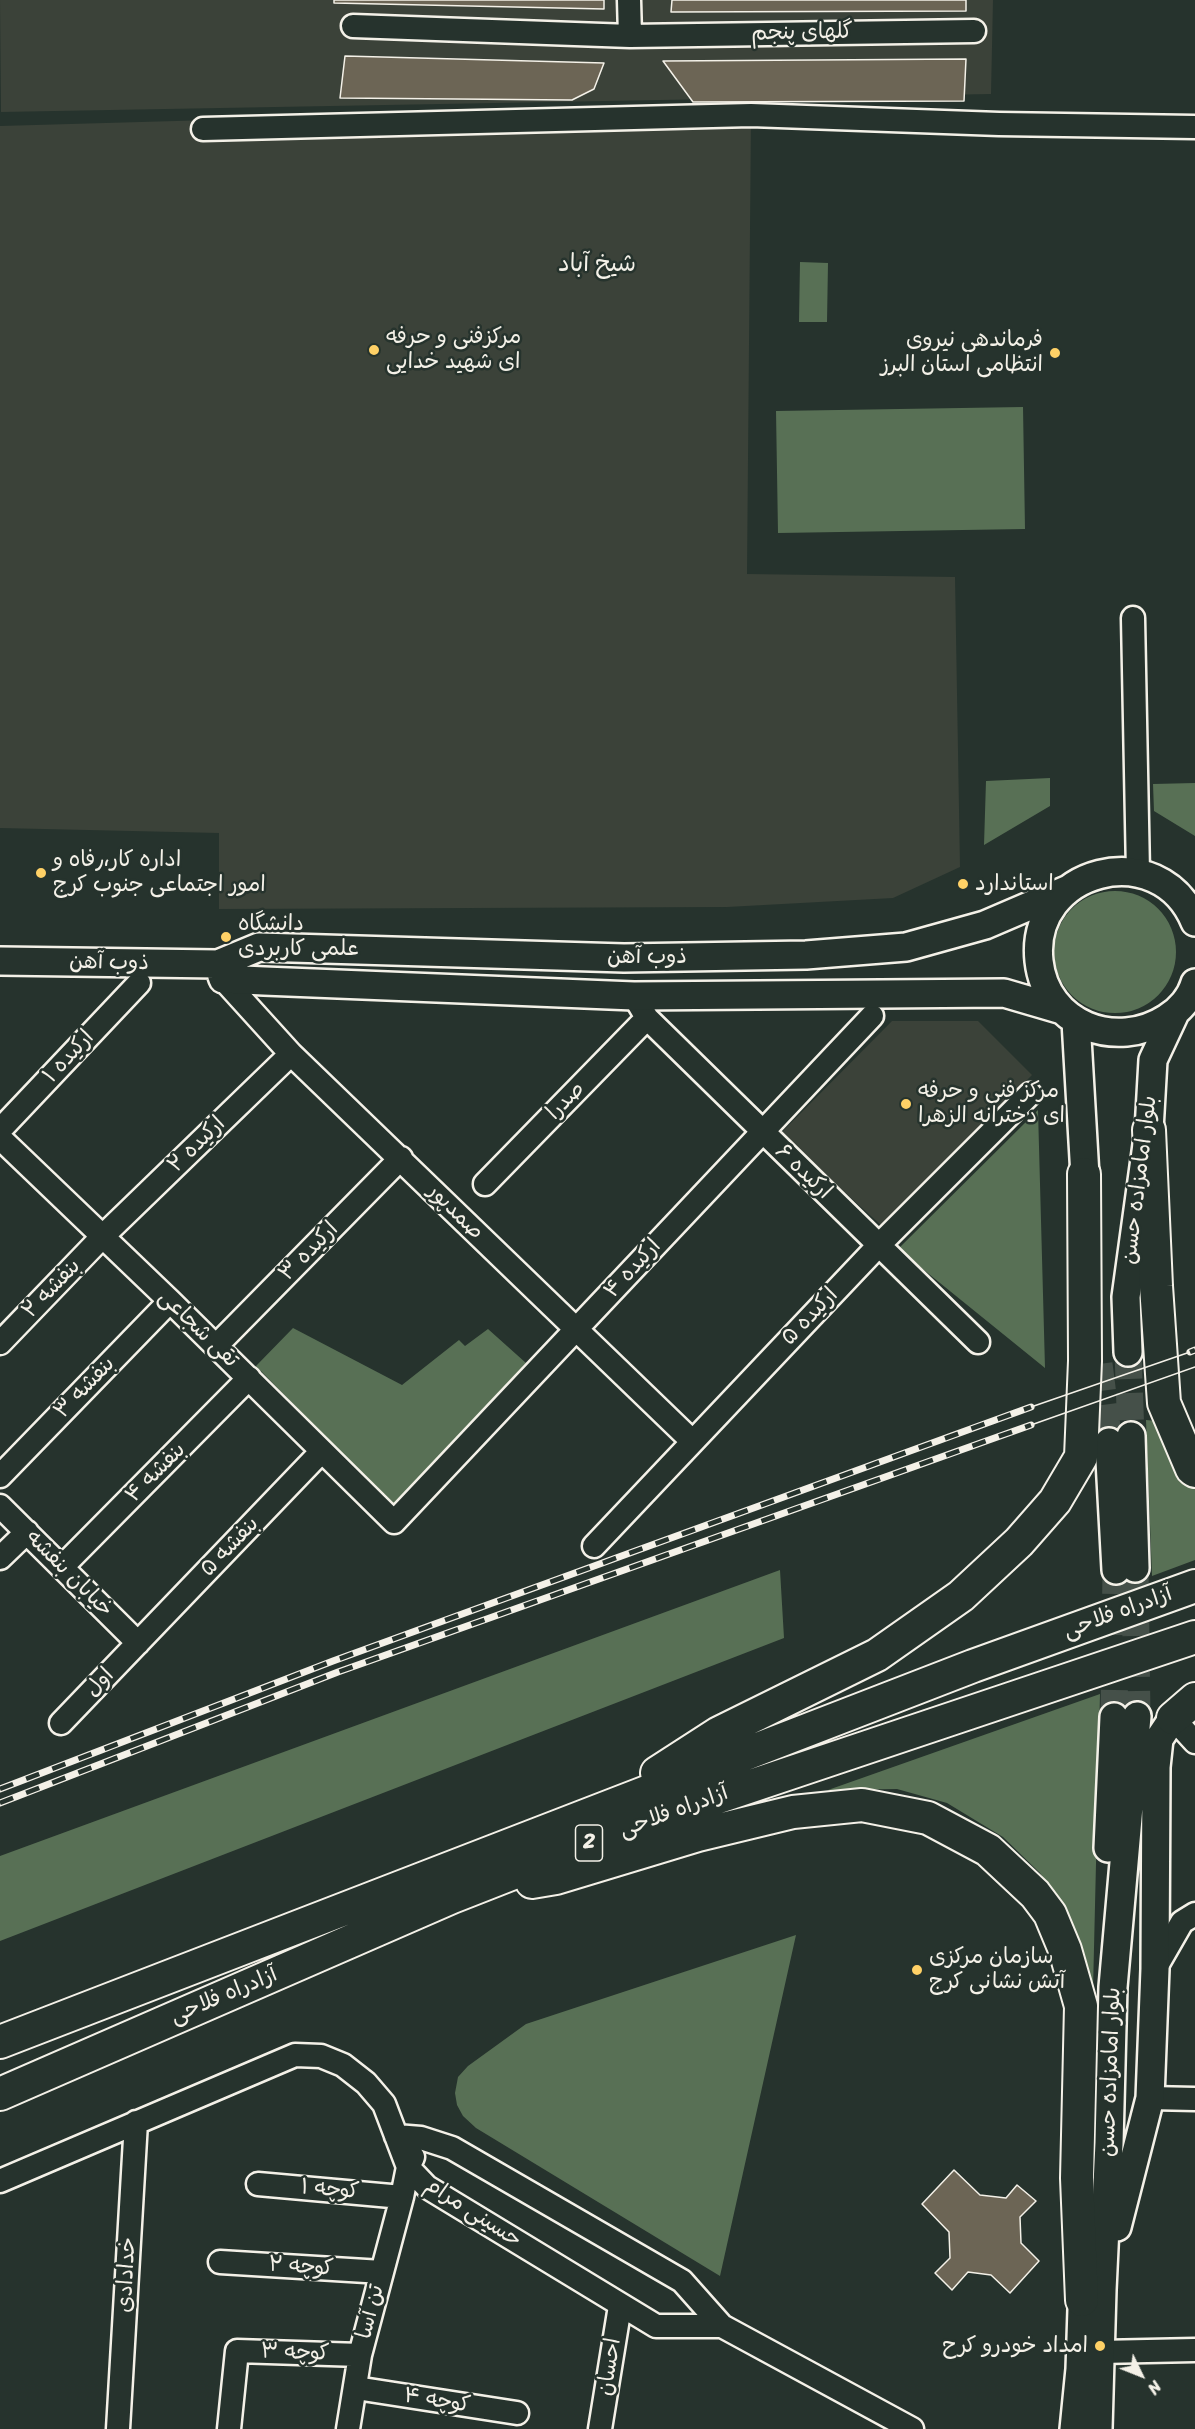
<!DOCTYPE html>
<html>
<head>
<meta charset="utf-8">
<style>
	body { margin:0 }
	#map { position:relative; width:1195px; height:2429px; overflow:hidden; background:#26332d; font-family:Sriracha,sans-serif }
	canvas { display:block }
	.north { position:absolute; left:1111px; top:2345px; width:60px; height:60px; -webkit-text-stroke:4px #26332d; paint-order:stroke; rotate:133deg; font-size:16px; font-weight:700; line-height:24px; text-align:center; color:#f4f1e8 }
	.north::after { content:''; display:block; margin:auto; width:21px; height:27px; background:#f4f1e8; clip-path:polygon(50% 0,100% 100%,50% 72%,0 100%) }
</style>
</head>
<body>
<div id="map">
<canvas width="1195" height="2429"></canvas>
<div class="north">N</div>
</div>
<script>
const context = document.querySelector('canvas').getContext('2d');
context.lineJoin = 'round';
function fillPath(path, color) {
  context.fillStyle = color;
  context.fill(path, 'evenodd');
}
function stroke(path, color, width, dash) {
  context.strokeStyle = color;
  context.lineWidth = width;
  context.lineCap = dash ? 'butt' : 'round';
  context.setLineDash(dash || []);
  context.stroke(path);
}
function write(font, color, halo, rows, align = 'center') {
  context.font = font + ' Sriracha,"Playpen Sans Arabic",sans-serif';
  context.lineWidth = 5;
  context.setLineDash([]);
  context.textBaseline = 'middle';
  context.strokeStyle = halo;
  context.fillStyle = color;
  for (const [text, x, y, turn = 0] of rows) {
    context.save();
    context.translate(x, y);
    context.rotate((+turn || 0) * Math.PI / 180);
    context.textAlign = isNaN(turn) ? turn : align;
    if (halo) context.strokeText(text, 0, 0);
    context.fillText(text, 0, 0);
    context.restore();
  }
}
const built = new Path2D(`
	M0,0H993L991,94L1,112Z
	M751,115L747,574L955,577L960,867L893,898L727,907L219,909V833L0,828V126L246,119Z
	M892,1021H978L1032,1075L882,1226L780,1134Z`);
const green = new Path2D(`
	M800,262L828,263L827,322H799Z
	M1023,407L1025,529L778,533L776,411Z
	M1050,778V806L984,845L986,781Z
	M1195,783V836L1154,811L1153,784Z
	M1054 952a61 61 0 1 1 122 0a61 61 0 1 1-122 0Z
	M1038,1110L1045,1368L898,1249Z
	M293,1328L402,1385L459,1340L465,1346L488,1329L526,1363L393,1506L256,1366Z
	M1146,1420L1157,1421L1195,1485V1560L1152,1576Z
	M780,1570L784,1638L0,1941V1856Z
	M1100,1694L1093,1990L1072,1923L1040,1873L1003,1837L947,1803L897,1789L828,1790Z
	M796,1935L720,2276L476,2128L463,2116L457,2105L455,2093L458,2077L468,2066L526,2024Z`);
const building = new Path2D(`
	M334,0H604V9L334,3Z
	M672,0H966V11L671,12Z
	M345,56L604,63L594,89L572,100L340,98Z
	M966,59L964,101L693,102L663,61Z
	M954,2170L980,2195L1006,2198L1017,2185L1036,2201L1020,2217L1021,2243L1039,2261L1010,2293L991,2275L968,2272L952,2290L935,2273L950,2258L949,2232L922,2204Z`);
const majorTunnel = new Path2D(`
	M1128,1352L1131,1436
	M1099,1364L1109,1442
	M1135,1568L1137,1716
	M1114,1717L1116,1570`);
const minor = new Path2D(`
	M629,0L630,36
	M353,26L630,36L974,31
	M203,129L751,115L999,124L1195,127
	M1133,618L1138,873
	M223,979L291,1054L692,1441
	M634,996L647,1018L978,1342
	M0,1130L139,983
	M0,1138L170,1301L394,1522L872,1016
	M485,1184L647,1018
	M0,1343L103,1236L291,1054
	M216,1346L401,1158
	M0,1476L170,1301
	M0,1506L138,1643
	M594,1546L879,1245L1030,1094
	M0,1558L27,1532
	M62,1567L249,1378
	M1173,1718L1195,1742
	M61,1723L322,1451
	M1155,1969L1182,1922L1195,1914
	M1150,2098L1195,2099
	M396,2136L421,2138L452,2148L682,2281L722,2326L912,2429
	M0,2181L295,2055L321,2056L343,2065L366,2083L384,2104L408,2167L427,2187L656,2326H722
	M258,2184L402,2197
	M220,2262L382,2272
	M1100,2352L1195,2350
	M356,2388L517,2413
	M118,2429L136,2122
	M229,2429L237,2351L360,2355
	M348,2429L360,2355L402,2197L408,2167L413,2157
	M600,2429L620,2306`);
const major = new Path2D(`
	M1195,922C1159,835 1029,869 1039,961C1046,1025 1116,1051 1167,1018C1180,1010 1191,997 1195,983
	M0,961L218,964L259,947L624,958L806,955L906,947L985,925L1069,889
	M218,964L223,979L264,981L634,996L1004,993L1062,1010
	M1076,1021L1086,1193
	M1128,1352L1126,1297L1149,1130L1153,1060L1175,1013
	M1131,1436L1135,1568
	M1109,1442L1116,1570
	M1108,1848L1114,1717
	M1117,2227L1150,2098L1155,1969L1156,1767L1159,1739L1173,1718
	M1074,2429L1080,2369L1083,2279
	M1098,2429L1102,2290L1109,2143L1113,1987L1137,1716`);
const highway = new Path2D(`
	M1149,1130L1156,1286L1164,1403L1192,1469L1195,1471
	M1173,1718L1195,1699
	M657,1773L719,1733L877,1655L961,1596L1019,1542L1055,1501L1081,1457L1085,1361L1084,1174
	M532,1882L556,1878L698,1835L793,1812L862,1805L928,1818L988,1850L1035,1894L1050,1914L1065,1950L1081,2006L1077,2178L1082,2300
	M0,2042L973,1666L1195,1586
	M0,2094L452,1897L638,1824L1195,1637`);
const tram = new Path2D(`
	M1031,1407L1190,1352
	M1031,1425L1195,1367`);
const rail = new Path2D(`
	M1190,1352L1195,1350
	M0,1789L333,1661L1031,1407
	M0,1803L338,1672L1031,1425`);
const markers = [
	[374,350,6,"#ffd166"],
	[1055,353,6,"#ffd166"],
	[41,873,6,"#ffd166"],
	[963,884,6,"#ffd166"],
	[226,937,6,"#ffd166"],
	[906,1104,6,"#ffd166"],
	[917,1970,6,"#ffd166"],
	[1100,2346,6,"#ffd166"]
];
const shields = [
	[589,1843,27]
];
const shieldNames = [
	["2",589,1843]
];
const streetNames = [
	["گلهای پنجم",802,33,-1],
	["ذوب آهن",647,957],
	["ذوب آهن",109,963,1],
	["ارکیده ۱",69,1057,-47],
	["صدرا",566,1101,-46],
	["ارکیده ۲",197,1145,-44],
	["ارکیده ۶",803,1172,44],
	["بلوار امامزاده حسن",1140,1180,-83],
	["صمدپور",455,1212,45],
	["ارکیده ۳",309,1252,-45],
	["ارکیده ۴",633,1269,-47],
	["بنفشه ۲",52,1289,-46],
	["ارکیده ۵",810,1317,-46],
	["تقی شجاعی",198,1329,44],
	["بنفشه ۳",85,1388,-46],
	["بنفشه ۴",156,1473,-45],
	["بنفشه ۵",230,1547,-46],
	["خیابان بنفشه",69,1574,45],
	["آزادراه فلاحی",1118,1613,-20],
	["اول",100,1683,-46],
	["آزادراه فلاحی",674,1812,-20],
	["آزادراه فلاحی",224,1996,-23],
	["بلوار امامزاده حسن",1111,2072,-88],
	["کوچه ۱",330,2190,5],
	["حسینی مرام",473,2213,33],
	["کوچه ۲",301,2267,4],
	["خدادادی",127,2275,-87],
	["تن آسا",371,2312,-76],
	["کوچه ۳",295,2353,2],
	["احسان",610,2367,-81],
	["کوچه ۴",437,2401,9]
];
const poiNames = [
	["مرکزفنی و حرفه",386,337],
	["ای شهید خدایی",386,362],
	["فرماندهی نیروی",1043,340,"right"],
	["انتظامی استان البرز",1043,365,"right"],
	["اداره کار،رفاه و",53,860],
	["امور اجتماعی جنوب کرج",53,885],
	["استاندارد",975,884],
	["دانشگاه",238,924],
	["علمی کاربردی",238,949],
	["مرکز فنی و حرفه",918,1091],
	["ای دخترانه الزهرا",918,1116],
	["سازمان مرکزی",929,1957],
	["آتش نشانی کرج",929,1982],
	["امداد خودرو کرح",1088,2346,"right"]
];
const neighbourhoodNames = [
	["شیخ آباد",597,265]
];
fillPath(built, '#3b4239');
fillPath(green, '#587055');
fillPath(building, '#6c6555');
stroke(building, '#f4f1e8', 1.5);
stroke(majorTunnel, '#455049', 27, [27, 14]);
stroke(minor, '#f4f1e8', 27);
stroke(major, '#f4f1e8', 32);
stroke(highway, '#f4f1e8', 36);
stroke(minor, '#26332d', 22);
stroke(major, '#26332d', 27);
stroke(highway, '#26332d', 32);
stroke(tram, '#f4f1e8', 1.5);
stroke(rail, '#f4f1e8', 7);
stroke(rail, '#26332d', 4.5, [14]);
for (const [x, y, r, color] of markers) {
  const dot = new Path2D();
  dot.arc(x, y, r, 0, 2 * Math.PI);
  context.fillStyle = color;
  context.fill(dot);
  stroke(dot, '#26332d', 2);
}
for (const [x, y, w] of shields) {
  const box = new Path2D();
  box.roundRect(x - w / 2, y - 18, w, 36, 4.5);
  context.fillStyle = '#26332d';
  context.fill(box);
  stroke(box, '#f4f1e8', 1.5);
}
write('bold 21px', '#f4f1e8', null, shieldNames);
write('22px', '#f4f1e8', '#26332d', streetNames);
write('22px', '#f4f1e8', '#26332d', poiNames, 'left');
write('24px', '#f4f1e8', '#26332d', neighbourhoodNames);
</script>
</body>
</html>
